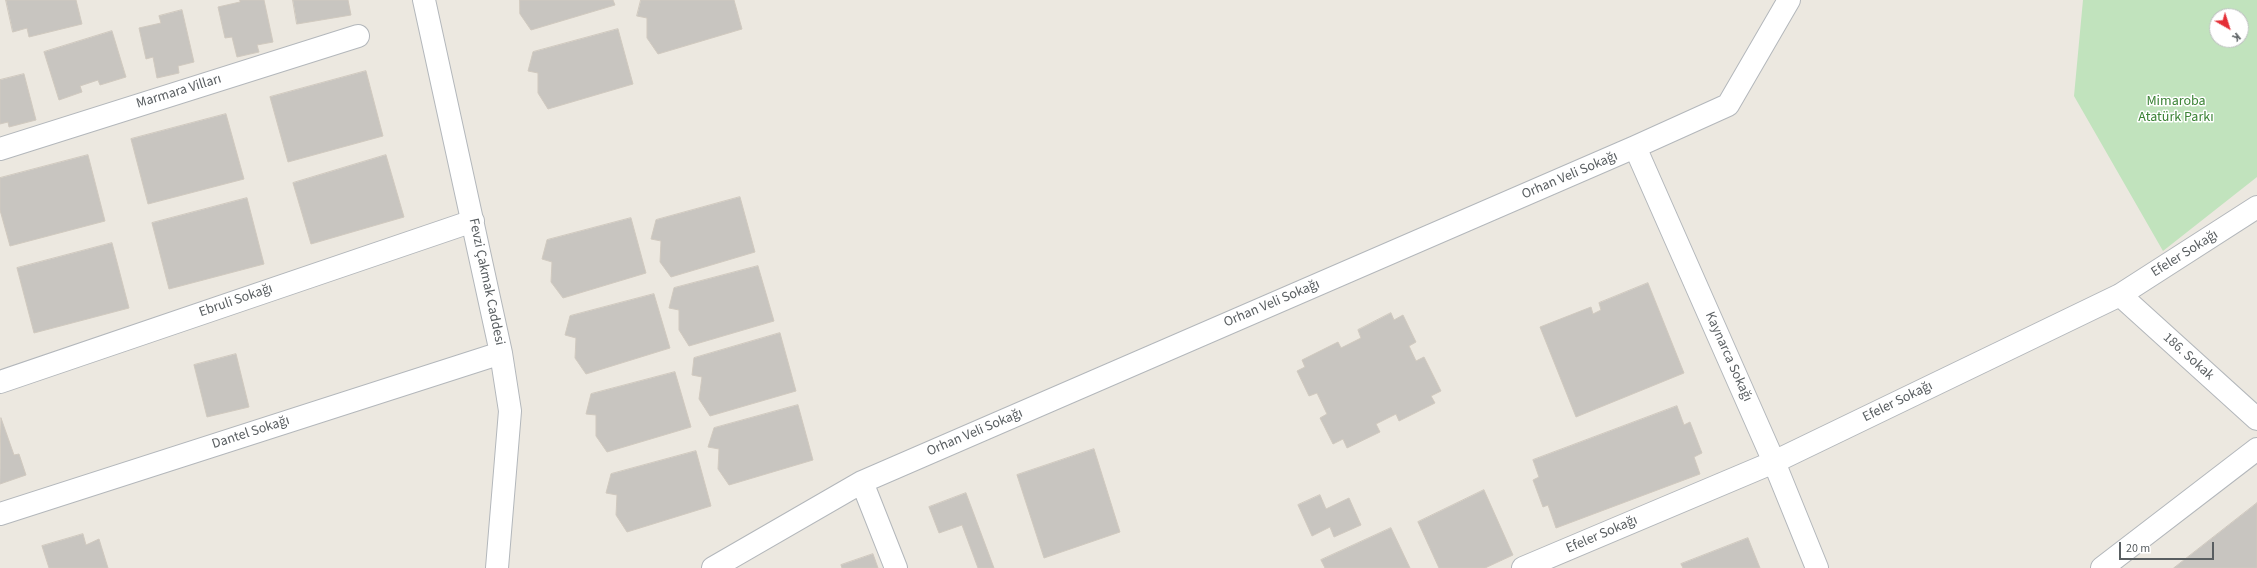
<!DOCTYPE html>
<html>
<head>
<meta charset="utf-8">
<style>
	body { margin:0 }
	#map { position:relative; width:2257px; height:568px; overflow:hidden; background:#ece8e0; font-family:"Source Sans 3",sans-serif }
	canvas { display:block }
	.north { position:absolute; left:2209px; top:8px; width:40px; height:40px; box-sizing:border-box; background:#fff; border:1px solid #bdbfc0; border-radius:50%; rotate:141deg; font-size:11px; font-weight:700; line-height:16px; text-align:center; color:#595e61 }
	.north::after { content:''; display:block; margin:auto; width:14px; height:18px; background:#e42e36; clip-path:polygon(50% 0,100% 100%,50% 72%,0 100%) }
	.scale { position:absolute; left:2119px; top:542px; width:95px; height:18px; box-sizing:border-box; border:2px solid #595e61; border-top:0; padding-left:5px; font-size:12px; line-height:14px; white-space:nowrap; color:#595e61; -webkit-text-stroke:3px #fff; paint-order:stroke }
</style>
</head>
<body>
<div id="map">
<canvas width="2257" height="568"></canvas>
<div class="north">K</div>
<div class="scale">20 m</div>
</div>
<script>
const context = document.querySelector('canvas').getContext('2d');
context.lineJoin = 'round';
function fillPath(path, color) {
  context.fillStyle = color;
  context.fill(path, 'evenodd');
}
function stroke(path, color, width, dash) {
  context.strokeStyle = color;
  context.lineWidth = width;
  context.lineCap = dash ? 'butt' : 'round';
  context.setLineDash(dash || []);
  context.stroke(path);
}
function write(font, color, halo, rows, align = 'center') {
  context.font = font + ' "Source Sans 3",sans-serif';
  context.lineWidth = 3;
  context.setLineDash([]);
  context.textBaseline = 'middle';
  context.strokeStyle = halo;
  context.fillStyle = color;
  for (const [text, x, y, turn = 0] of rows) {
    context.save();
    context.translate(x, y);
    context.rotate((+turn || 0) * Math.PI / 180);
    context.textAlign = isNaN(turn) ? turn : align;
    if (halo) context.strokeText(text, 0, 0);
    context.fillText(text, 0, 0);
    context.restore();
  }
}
const green = new Path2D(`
	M2083,0H2257V177L2163,251L2074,96ZM2217,16H2241V40H2217Z`);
const building = new Path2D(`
	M6,0H76L82,24L29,37L27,28L13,32Z
	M240,0H264L273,42L257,45L259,52L237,57L232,37L225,38L218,7L240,2Z
	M293,0H348L351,15L297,24Z
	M520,0H613L615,5L531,30L520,14Z
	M641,0H734L742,29L658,54L647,38V18L637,16Z
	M182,10L194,62L178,66L179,73L157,78L153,57L146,59L139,28L161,23L159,16Z
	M618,29L633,84L548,109L538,93V73L528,71L533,52Z
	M112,31L126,77L100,85L98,80L80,86L82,92L59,100L44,52Z
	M366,71L383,136L288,162L270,97Z
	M24,74L36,120L9,127L8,122L0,124V80Z
	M226,114L244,179L148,204L131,139Z
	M88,155L105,221L10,246L0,210V178Z
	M386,155L404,217L311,244L293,183Z
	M740,197L755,252L671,277L660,262L661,241L651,239L656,220Z
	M247,198L264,264L169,289L152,223Z
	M631,218L646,273L563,298L551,282L552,262L542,259L547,240Z
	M112,243L129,308L34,333L17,268Z
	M758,266L774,321L689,346L679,330V310L669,308L674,288Z
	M1648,283L1684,373L1576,417L1540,327L1591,307L1593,314L1601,310L1599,303Z
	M654,294L670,348L586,374L575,358L576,338L565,335L570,316Z
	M1391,313L1394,320L1403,315L1416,342L1409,346L1416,361L1424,357L1441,391L1431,396L1435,403L1399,421L1396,414L1376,424L1380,432L1347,448L1343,439L1333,444L1320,418L1327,414L1317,393L1309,396L1297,371L1305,367L1302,360L1338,342L1341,348L1361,338L1358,330Z
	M780,333L796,391L710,416L699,399L702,377L692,375L694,358Z
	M236,354L249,407L207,417L194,365Z
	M675,372L691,427L607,452L596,436V415L586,414L591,394Z
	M798,405L813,460L729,485L718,469L719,449L708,447L714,428Z
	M1677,406L1684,425L1690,422L1702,453L1694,457L1700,474L1556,528L1548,505L1543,507L1533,480L1539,477L1533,460Z
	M1,418L14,455L19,454L26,475L0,484Z
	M1094,449L1120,532L1044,558L1017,475Z
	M696,451L711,506L627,532L616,515L617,495L606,493L611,474Z
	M1484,490L1513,555L1485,568H1439L1418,522Z
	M966,493L994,568H978L962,525L939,533L929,507Z
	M1320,495L1326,509L1349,498L1361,525L1334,537L1330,527L1312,536L1298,505Z
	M2257,503V568H2174Z
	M1391,528L1410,568H1325L1321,560Z
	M83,534L86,545L99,539L108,568H49L42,546Z
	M1748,538L1760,568H1683L1681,564Z
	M873,554L878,568H842L841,565Z`);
const minor = new Path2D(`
	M424,0L501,353L510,411L497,568
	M1635,147L1774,462L1817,568
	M0,149L358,36
	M2120,295L2257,419
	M0,382L473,221
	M862,482L896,568
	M0,514L501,353
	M713,568L862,482L1635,147L1728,105L1789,0
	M1523,568L1774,462L2120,295L2257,207
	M2102,568L2257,449`);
const streetNames = [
	["Marmara Vilları",179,92,-17],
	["Orhan Veli Sokağı",1570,176,-23],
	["Efeler Sokağı",2185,254,-32],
	["Fevzi Çakmak Caddesi",486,282,78],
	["Ebruli Sokağı",236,301,-19],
	["Orhan Veli Sokağı",1272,304,-23],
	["Kaynarca Sokağı",1728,357,66],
	["186. Sokak",2188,357,42],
	["Efeler Sokağı",1898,402,-26],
	["Dantel Sokağı",251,433,-18],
	["Orhan Veli Sokağı",975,433,-23],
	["Efeler Sokağı",1602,535,-23]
];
const parkNames = [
	["Mimaroba",2176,102],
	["Atatürk Parkı",2176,118]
];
fillPath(green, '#c1e3bd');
fillPath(building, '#c8c5c0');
stroke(building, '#d0c9bf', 1);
stroke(minor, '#b3b7bb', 24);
stroke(minor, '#fff', 22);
write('14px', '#595e61', '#fff', streetNames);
write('14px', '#3c8336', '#fff', parkNames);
</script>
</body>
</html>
